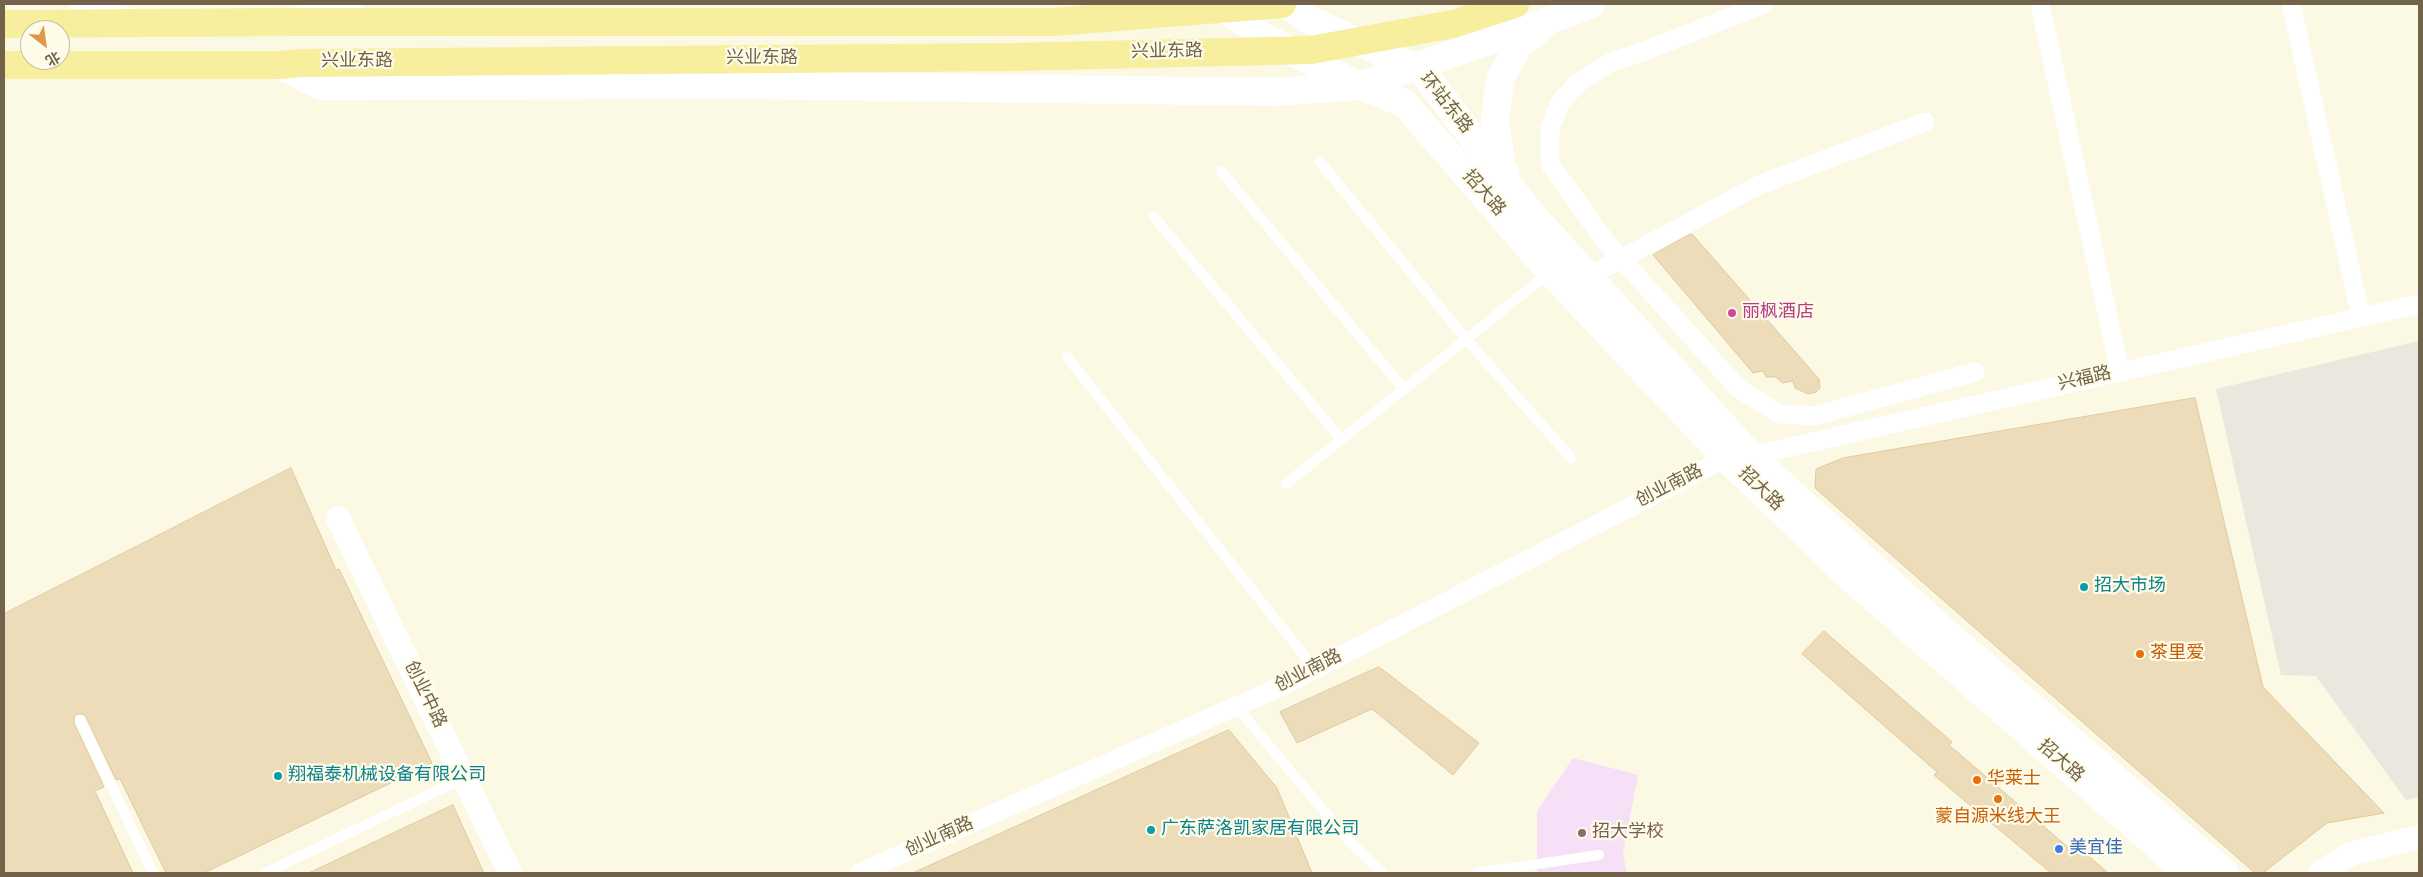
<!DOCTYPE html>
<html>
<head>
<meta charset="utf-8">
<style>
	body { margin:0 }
	#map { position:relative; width:2423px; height:877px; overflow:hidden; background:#fbf8e3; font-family:Overpass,"Noto Sans SC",sans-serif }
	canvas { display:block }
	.frame { position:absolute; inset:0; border:5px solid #72634a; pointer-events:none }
	.north { position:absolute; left:20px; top:20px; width:50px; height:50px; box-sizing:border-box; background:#fefce9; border:1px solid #c6bfa9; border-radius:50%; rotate:150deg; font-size:14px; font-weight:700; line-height:20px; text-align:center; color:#72634a }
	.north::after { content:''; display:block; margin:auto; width:18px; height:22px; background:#e0964d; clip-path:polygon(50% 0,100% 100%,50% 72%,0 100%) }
</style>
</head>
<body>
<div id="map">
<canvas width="2423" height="877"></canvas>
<div class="frame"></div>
<div class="north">北</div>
</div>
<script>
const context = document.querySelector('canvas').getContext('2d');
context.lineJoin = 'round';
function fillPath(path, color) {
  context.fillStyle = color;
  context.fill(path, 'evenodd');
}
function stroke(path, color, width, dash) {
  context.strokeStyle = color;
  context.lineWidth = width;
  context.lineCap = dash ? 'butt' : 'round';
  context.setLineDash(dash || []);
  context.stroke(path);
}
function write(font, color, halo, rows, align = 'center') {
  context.font = font + ' Overpass,"Noto Sans SC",sans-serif';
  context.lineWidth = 4.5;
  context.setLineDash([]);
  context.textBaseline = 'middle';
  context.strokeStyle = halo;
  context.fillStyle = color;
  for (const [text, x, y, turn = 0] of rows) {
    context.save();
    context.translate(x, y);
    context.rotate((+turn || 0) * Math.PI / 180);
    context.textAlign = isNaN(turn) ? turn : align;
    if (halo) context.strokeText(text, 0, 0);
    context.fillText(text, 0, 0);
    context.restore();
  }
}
const industrial = new Path2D(`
	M2419,341V797L2406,800L2316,676L2281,675L2216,389Z`);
const education = new Path2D(`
	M1573,758L1638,775L1623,854L1627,873H1537V811Z`);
const building = new Path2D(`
	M1691,234L1693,235L1819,379L1820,388L1816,392L1808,394L1795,388L1793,381L1782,383L1776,377H1766L1763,371L1753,373L1653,255Z
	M2195,398L2263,687L2384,813L2327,823L2263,873H2255L1815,488L1816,469L1843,458Z
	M291,468L336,570L339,569L432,763L204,873H166L120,779L116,780L86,717L83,714H78L74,717V723L104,787L95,791L133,873H4V614Z
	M1824,631L1952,742L1949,745L2077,855L2082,850L2108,873H2051L1934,775L1937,772L1802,654Z
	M1379,667L1479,743L1453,775L1372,709L1297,743L1280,712Z
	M1229,730L1277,788L1312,873H913Z
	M453,805L484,873H309Z`);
const service = new Path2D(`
	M1320,162L1466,339L1571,458
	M1221,171L1404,389
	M1154,217L1341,439
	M1067,357L1315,669
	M1286,484L1550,272
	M1236,706L1349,841L1383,873
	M80,720L153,873
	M265,873L464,778
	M1477,873L1599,855`);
const minor = new Path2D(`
	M1764,4L1647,50L1611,62L1578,83L1560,102L1550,129V164L1606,242L1738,388L1780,414L1814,416L1975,372
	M2040,4L2120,372
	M2291,4L2361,317
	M1578,282L1759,185L1925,122
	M859,873L1282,686L1726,458L1751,456L2419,304`);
const tertiary = new Path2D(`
	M81,4L128,19
	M338,518L510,873
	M2320,873L2350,854L2419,837`);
const secondary = new Path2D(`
	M1219,4L1262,36L1359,86L1404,103L1554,276L1726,458L1852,579L2188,873
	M1286,4L1308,19L1422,71L1526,208L1751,456L1935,623L2225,873
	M301,20L349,4
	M280,65L321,86L741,85L1277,92L1359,86L1553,19L1591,4
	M1506,175L1502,167L1495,121L1500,79L1519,45L1541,28`);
const primary = new Path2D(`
	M4,24L295,22H1053L1282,4
	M4,65H280L300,63L1014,57L1311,50L1453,24L1515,4`);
const markers = [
	[1732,313,5,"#d1479c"],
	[2084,587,5,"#0f9aa8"],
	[2140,654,5,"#e8710a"],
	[278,776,5,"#0f9aa8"],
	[1977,780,5,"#e8710a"],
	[1998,799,5,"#e8710a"],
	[1151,830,5,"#0f9aa8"],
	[1582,833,5,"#8d6e63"],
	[2059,849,5,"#3f7fe0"]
];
const streetNames = [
	["兴业东路",1167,53,-1],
	["兴业东路",762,59],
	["兴业东路",357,62],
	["环站东路",1445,104,51],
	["招大路",1483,194,49],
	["兴福路",2085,380,-13],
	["创业南路",1670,487,-27],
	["招大路",1760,490,44],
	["创业南路",1309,672,-27],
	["创业中路",424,695,64],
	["招大路",2060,762,41],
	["创业南路",940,838,-24]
];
const hotelNames = [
	["丽枫酒店",1742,313]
];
const cultureNames = [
	["招大市场",2094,587],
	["翔福泰机械设备有限公司",288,776],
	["广东萨洛凯家居有限公司",1161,830]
];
const foodNames = [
	["茶里爱",2150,654],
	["华莱士",1987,780],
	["蒙自源米线大王",1998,818,"center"]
];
const educationNames = [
	["招大学校",1592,833]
];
const shopNames = [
	["美宜佳",2069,849]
];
fillPath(industrial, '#eae7de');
fillPath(education, '#f5e0f7');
fillPath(building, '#ecdcba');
stroke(building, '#e1c99d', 1);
stroke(service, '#fff', 10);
stroke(minor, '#fff', 19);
stroke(tertiary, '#fff', 24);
stroke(secondary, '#fff', 28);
stroke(primary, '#f7ee9e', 28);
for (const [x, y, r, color] of markers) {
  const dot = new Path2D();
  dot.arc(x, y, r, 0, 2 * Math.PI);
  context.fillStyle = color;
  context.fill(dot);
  stroke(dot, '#fefce9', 2);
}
write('18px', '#72634a', '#fefce9', streetNames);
write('18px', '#b23c85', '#fefce9', hotelNames, 'left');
write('18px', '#0d838f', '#fefce9', cultureNames, 'left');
write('18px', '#c56008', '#fefce9', foodNames, 'left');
write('18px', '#785e54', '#fefce9', educationNames, 'left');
write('18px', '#366cbe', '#fefce9', shopNames, 'left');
</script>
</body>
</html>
